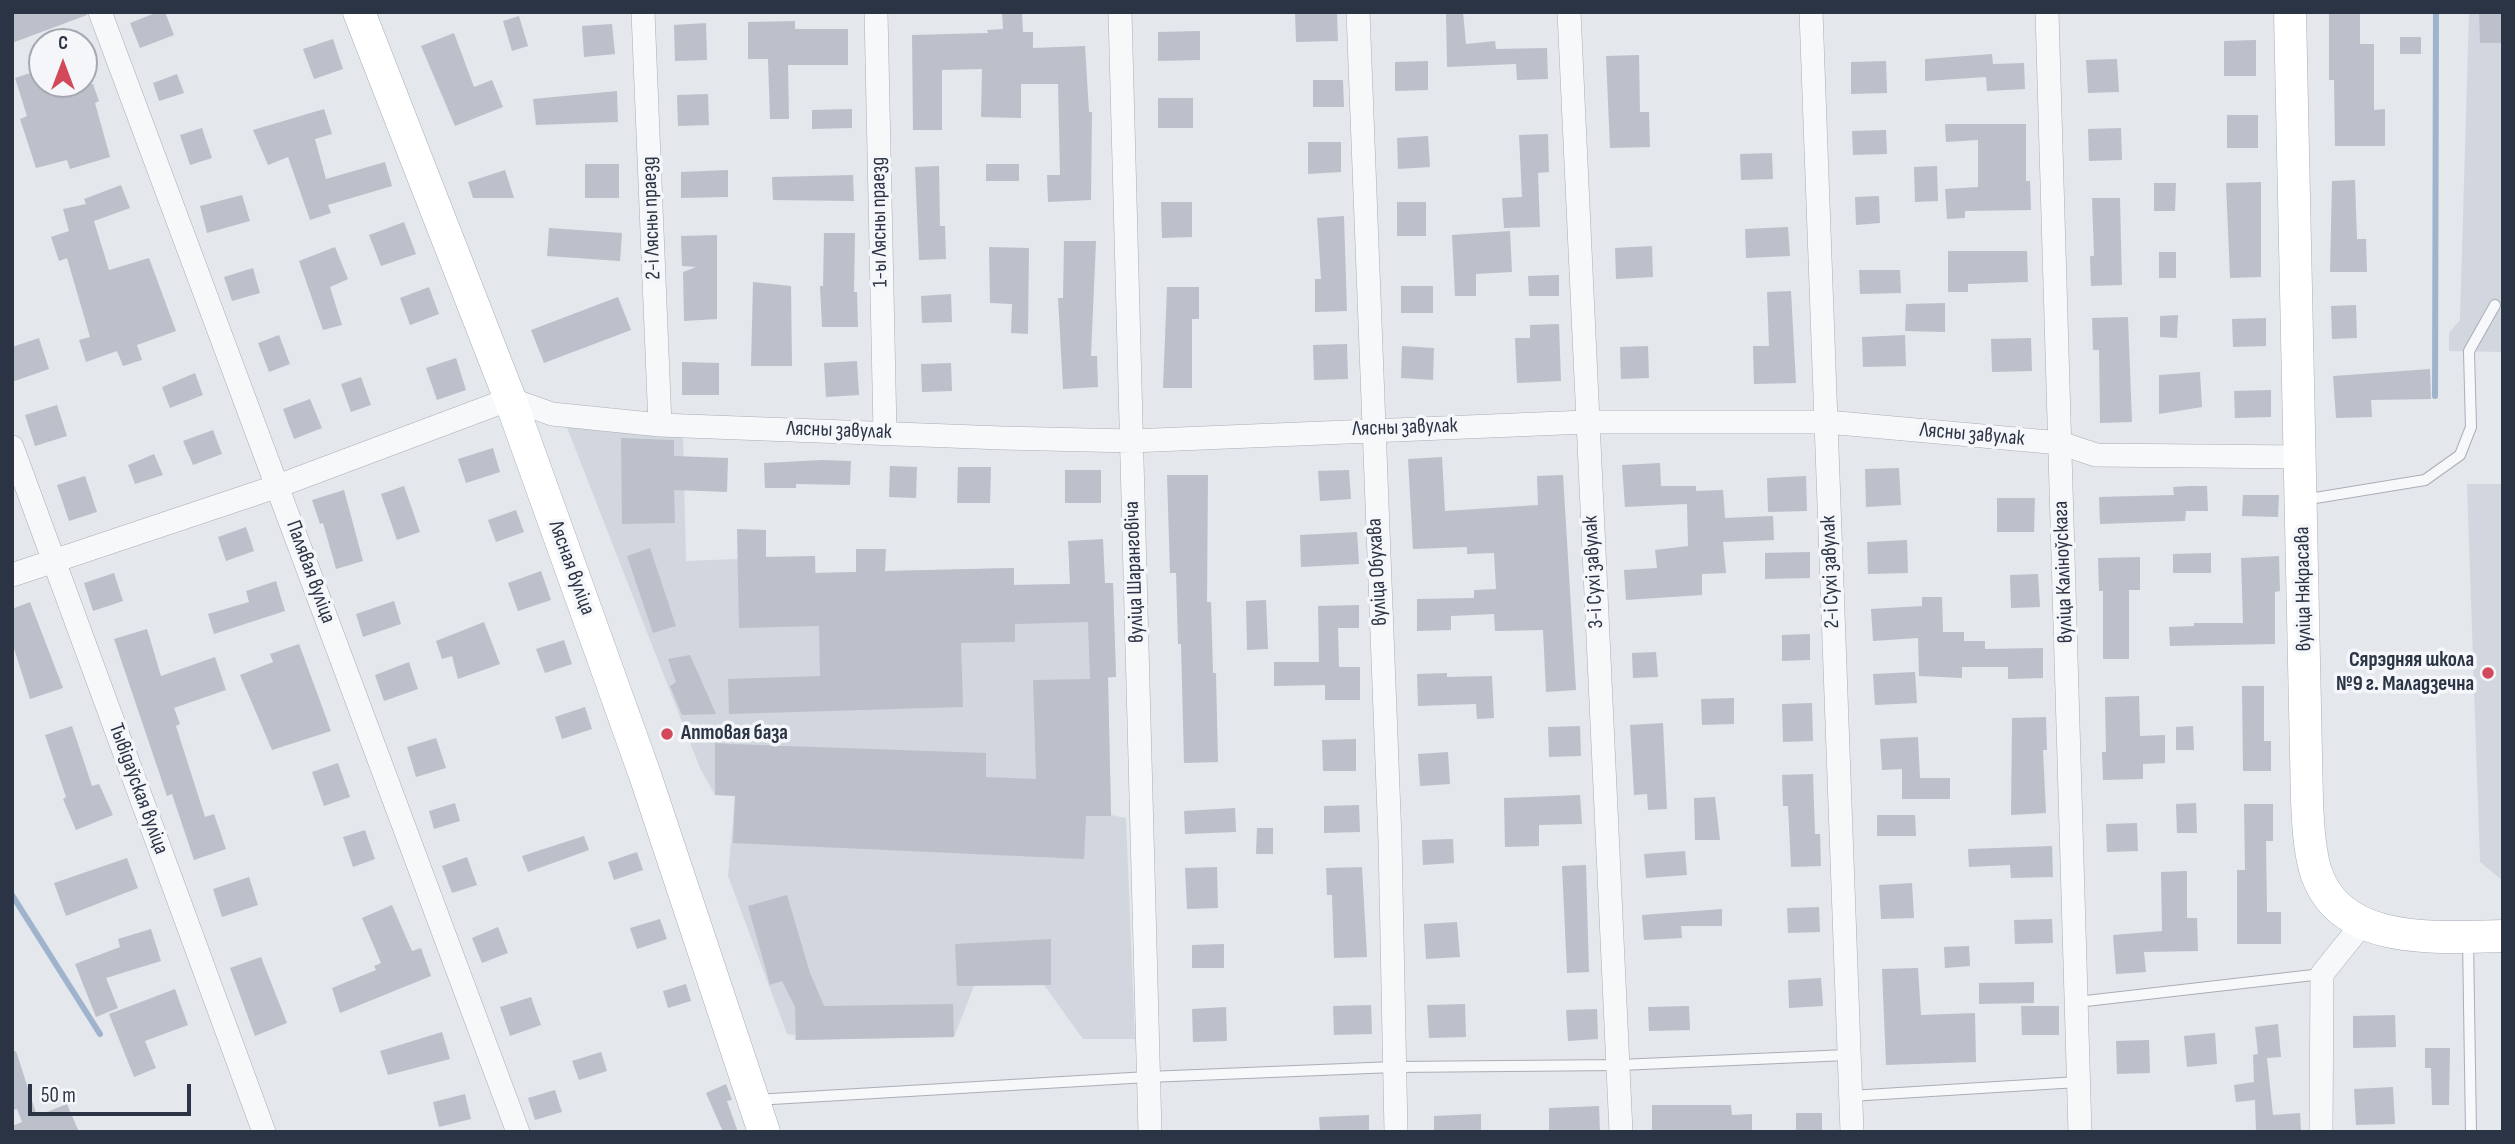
<!DOCTYPE html>
<html>
<head>
<meta charset="utf-8">
<style>
	body { margin:0 }
	#map { position:relative; width:2515px; height:1144px; overflow:hidden; background:#e4e7ec; font-family:"Sofia Sans Condensed",sans-serif }
	canvas { display:block }
	.frame { position:absolute; inset:0; border:14px solid #2b3445; pointer-events:none }
	.north { position:absolute; left:28px; top:28px; width:70px; height:70px; box-sizing:border-box; background:#f4f6f9; border:2px solid #a4a8b1; border-radius:50%; rotate:0deg; font-size:19px; font-weight:700; line-height:28px; text-align:center; color:#2b3445 }
	.north::after { content:''; display:block; margin:auto; width:24px; height:32px; background:#d1495b; clip-path:polygon(50% 0,100% 100%,50% 72%,0 100%) }
	.scale { position:absolute; left:28px; top:1084px; width:163px; height:32px; box-sizing:border-box; border:4px solid #2b3445; border-top:0; padding-left:9px; font-size:21px; line-height:24px; white-space:nowrap; color:#2b3445; -webkit-text-stroke:5px #f4f6f9; paint-order:stroke }
</style>
</head>
<body>
<div id="map">
<canvas width="2515" height="1144"></canvas>
<div class="frame"></div>
<div class="north">С</div>
<div class="scale">50 m</div>
</div>
<script>
const context = document.querySelector('canvas').getContext('2d');
context.lineJoin = 'round';
function fillPath(path, color) {
  context.fillStyle = color;
  context.fill(path, 'evenodd');
}
function stroke(path, color, width, dash) {
  context.strokeStyle = color;
  context.lineWidth = width;
  context.lineCap = dash ? 'butt' : 'round';
  context.setLineDash(dash || []);
  context.stroke(path);
}
function write(font, color, halo, rows, align = 'center') {
  context.font = font + ' "Sofia Sans Condensed",sans-serif';
  context.lineWidth = 7;
  context.setLineDash([]);
  context.textBaseline = 'middle';
  context.strokeStyle = halo;
  context.fillStyle = color;
  for (const [text, x, y, turn = 0] of rows) {
    context.save();
    context.translate(x, y);
    context.rotate((+turn || 0) * Math.PI / 180);
    context.textAlign = isNaN(turn) ? turn : align;
    if (halo) context.strokeText(text, 0, 0);
    context.fillText(text, 0, 0);
    context.restore();
  }
}
const built = new Path2D(`
	M2469,12H2503V352L2449,351V333L2460,320Z
	M566,425L683,434L686,561L815,556L816,573L1014,568V585L1113,583L1116,677L1108,678L1111,815L1126,818L1135,1039H1083L1044,985L974,986L954,1037L795,1040V1035L787,1034L728,876L735,796L715,795L700,768Z
	M2467,484H2503V881L2480,862Z`);
const stream = new Path2D(`
	M2435,396L2436,12
	M12,895L100,1034`);
const building = new Path2D(`
	M12,12H86L87,15L12,43Z
	M158,12H165L174,35L140,48L130,23Z
	M1002,12H1022L1023,32H1033V48L1085,46L1089,112H1092L1091,200L1048,202L1047,175H1060L1058,84H1021V118L981,117L982,69L942,70V130H913L912,35L988,33L987,30L1003,29Z
	M1295,12H1337L1338,41L1296,42Z
	M1446,12H1463L1466,44L1495,41L1496,49L1547,48L1548,79L1517,80L1516,64L1447,67Z
	M2329,12H2360V44H2374V110L2385,109V146H2335L2334,80H2329Z
	M2479,12H2503V43H2480Z
	M519,16L528,46L512,51L503,21Z
	M795,21V29H848V65H788L789,119H770L768,59H748V22Z
	M706,23L707,60L675,61L674,25Z
	M612,24L615,54L584,57L582,26Z
	M1200,31V60L1158,61V32Z
	M454,33L474,87L492,80L503,107L455,126L421,46Z
	M2400,37H2421V54H2400Z
	M333,39L343,69L314,79L303,49Z
	M2256,40V76H2224V41Z
	M1992,54L1993,64L2024,63L2025,89L1987,91L1986,77L1925,81V59Z
	M1639,55L1640,112H1649L1650,147L1610,148L1606,56Z
	M2117,59L2119,92L2088,93L2086,60Z
	M1428,61V90L1395,91V62Z
	M1886,61L1887,93L1851,94V62Z
	M42,69V84H93L99,101L95,103L110,157L70,169L67,160L36,168L20,119L27,116L15,78Z
	M177,74L184,93L159,101L153,83Z
	M1313,80H1343L1344,107H1313Z
	M617,91L618,122L536,125L533,99Z
	M708,94L709,125L678,126L677,95Z
	M1158,98H1193V128H1158Z
	M324,109L332,134L315,139L326,179L385,162L392,186L328,205L331,213L310,220L288,157L268,165L253,130Z
	M852,109V128L812,129V110Z
	M2227,115H2258V148H2227Z
	M1945,124H2026V181H2030L2031,210L1965,211V218L1947,219L1945,189L1978,187V140L1946,142Z
	M202,128L212,158L190,165L180,135Z
	M2121,128L2122,160L2089,161L2088,129Z
	M1886,130L1887,154L1853,155L1852,131Z
	M1548,134L1549,172L1538,173L1540,227L1504,228L1502,198L1522,197L1519,135Z
	M1428,136L1430,167L1398,169L1397,138Z
	M1308,142H1341V172L1308,174Z
	M1772,153L1773,179L1741,180L1740,154Z
	M585,164H619V198H585Z
	M986,164H1019V181H986Z
	M939,166L940,226H945L946,259L919,260L915,167Z
	M1937,166L1938,201L1915,202L1914,167Z
	M505,170L514,198H473L468,182Z
	M728,170V197L681,198V172Z
	M853,175L854,201L773,200L772,177Z
	M2355,180L2357,239H2366L2367,272H2330L2332,181Z
	M2261,182V277L2230,278L2226,183Z
	M2154,183H2176L2175,211H2154Z
	M121,185L130,208L94,221L109,270L149,258L176,331L137,345L142,360L123,366L117,351L86,362L79,340L90,337L67,258L59,261L51,237L69,231L63,209L86,204L84,199Z
	M242,195L250,221L207,233L200,206Z
	M1879,196L1880,223L1856,225L1855,197Z
	M2092,198H2120L2122,285L2091,286L2090,256H2094Z
	M1161,202H1192V237L1162,238Z
	M1397,202H1426V236H1397Z
	M1344,216L1347,311L1315,312V279H1321L1317,218Z
	M404,222L416,254L381,266L369,235Z
	M1788,227L1790,256L1746,258L1745,229Z
	M549,228L622,233L620,261L547,256Z
	M1510,231L1512,272L1476,274V296H1455L1452,235Z
	M824,233H855L854,292H857L858,327H822L820,286H823Z
	M717,235V319L684,321L683,272L696,267L682,266L681,236Z
	M1064,241H1096L1091,356H1097L1098,387L1063,389L1058,298H1063Z
	M1652,246L1653,277L1616,279L1615,248Z
	M335,247L348,279L330,287L342,325L323,330L299,261Z
	M989,247L1029,248L1028,334L1011,333L1012,304L990,303Z
	M1948,251H2027L2028,282L1968,284V292H1948Z
	M2159,252H2176V278H2159Z
	M253,268L260,293L232,301L224,277Z
	M1859,270H1900L1901,293L1860,294Z
	M1559,275V296H1529L1528,276Z
	M753,282L791,286L792,366H751Z
	M1401,286H1433V313H1401Z
	M429,287L439,314L410,325L400,298Z
	M1167,287H1199V319H1192V388H1163Z
	M1791,291L1796,383L1754,384L1753,346H1769L1767,292Z
	M951,294L952,322L922,323L921,296Z
	M618,297L631,330L544,363L531,330Z
	M1945,303V332L1905,331L1906,304Z
	M2356,305L2357,338L2332,339L2331,306Z
	M2178,315L2177,338L2160,337V316Z
	M2128,317L2132,422L2100,423L2099,350H2093L2092,318Z
	M2266,318V346L2233,347L2232,319Z
	M1559,324L1561,381L1517,383L1515,338H1530V325Z
	M279,335L290,364L269,372L258,343Z
	M1905,335L1906,366L1863,367L1862,337Z
	M39,338L49,369L12,382V347Z
	M2031,338L2032,371L1992,372L1991,339Z
	M1347,344L1348,379L1314,380L1313,345Z
	M1402,346L1434,348L1433,380L1401,378Z
	M1648,346L1649,378L1621,379L1620,347Z
	M456,358L466,390L437,400L426,368Z
	M857,361L859,395L826,397L824,363Z
	M682,362L719,363V395H682Z
	M951,363L952,391L922,392L921,364Z
	M2430,369L2431,399L2371,400L2372,417L2336,418L2333,376Z
	M2200,372L2202,407L2159,414V375Z
	M195,373L203,395L170,408L162,387Z
	M361,377L371,405L351,412L341,384Z
	M2271,390V417L2235,418L2234,391Z
	M310,399L322,428L294,439L283,409Z
	M57,405L67,436L35,446L25,415Z
	M213,430L222,454L193,465L183,441Z
	M621,438L674,440V456L728,458L727,492L674,490L675,523L622,524Z
	M493,448L500,472L466,483L458,459Z
	M154,454L163,475L135,484L128,465Z
	M1442,457L1445,511L1538,505L1537,476L1563,475L1576,690L1546,692L1543,630L1495,631L1494,614L1451,616V630L1417,631V599L1474,598V590L1496,589L1494,553L1467,554V547L1413,549L1408,459Z
	M822,460L851,461L850,485L796,484V488H765L764,463Z
	M1660,463L1661,486H1696V491L1723,490L1725,518L1773,516L1774,540L1723,542L1726,573L1702,574V595L1626,600L1624,570L1657,568L1655,550L1688,546L1687,504L1625,507L1622,465Z
	M890,466L917,467L916,498L889,497Z
	M958,467H991L990,503H957Z
	M1899,468L1901,505L1866,507L1865,469Z
	M1065,470H1101V503H1065Z
	M1349,470L1351,499L1320,501L1318,471Z
	M1167,475H1208L1207,602H1211L1213,673H1216L1218,762L1184,763L1181,644H1178L1176,573H1170Z
	M85,476L97,512L69,521L57,485Z
	M1806,476L1807,511L1768,512L1767,478Z
	M404,486L420,532L397,540L381,494Z
	M2190,486H2207L2208,511H2186L2185,521L2100,524L2099,497L2174,495L2173,487Z
	M344,490L363,561L336,569L323,523L320,524L312,500Z
	M2243,495H2279L2278,517L2242,516Z
	M1997,498H2035L2034,532H1997Z
	M516,510L524,532L496,542L488,520Z
	M246,527L254,551L226,561L218,537Z
	M737,529L766,530V557L815,556V573L856,572V549H886L885,571L1014,568V585L1070,584L1068,541L1103,539L1105,583H1113L1116,677H1108L1111,816H1086L1084,859L733,843L735,796L715,795V743L729,744L730,746V744L986,753V777L1036,779L1033,680L1090,679L1088,622L1015,624V642L961,643L963,707L729,714L728,679L820,676L819,626L739,628Z
	M1357,532L1359,564L1301,567L1300,535Z
	M1907,540L1908,573L1868,574L1867,542Z
	M650,548L676,626L653,633L627,556Z
	M1810,552V578L1765,579V553Z
	M2211,553V573H2173V554Z
	M2279,556L2280,591L2275,592V644L2170,646L2169,627L2194,626V623H2243L2241,558Z
	M2140,557V590H2129V659H2103V591H2099L2098,558Z
	M541,571L551,600L518,611L508,583Z
	M114,573L123,601L93,611L84,583Z
	M2038,574L2040,607L2011,608L2010,575Z
	M276,581L285,611L214,634L208,614L249,602L246,591Z
	M1922,597H1942L1943,632H1964V641H1985V649L2043,648V678L2008,679V667H1962V678L1919,676L1918,638L1873,641L1871,609L1922,606Z
	M1266,600L1268,649L1247,650L1246,601Z
	M394,601L401,624L363,637L356,614Z
	M30,602L63,688L30,699L12,642V609Z
	M1359,605V628H1338L1339,667H1360V700H1325V685L1274,686V662H1319L1318,606Z
	M484,622L500,664L458,679L452,656L442,659L436,641Z
	M147,629L161,676L215,657L226,690L174,708L180,724L176,726L205,817L214,814L226,849L194,860L172,794L167,796L114,639Z
	M1810,634V660L1782,661V635Z
	M564,640L572,664L545,673L536,649Z
	M299,644L331,731L272,750L240,675L273,662L270,654Z
	M1656,652L1658,677L1633,678L1632,653Z
	M690,655L716,714L682,715L670,686L676,682L668,659Z
	M409,662L418,689L384,701L375,675Z
	M1915,672L1917,703L1875,705L1873,674Z
	M1447,673V677L1492,676L1494,718L1477,719L1476,704L1418,706L1417,674Z
	M2242,686H2264V741H2271V771H2243Z
	M2139,696L2140,736L2165,735V763L2143,764V779L2103,780L2102,752H2106L2105,697Z
	M1734,698V724L1702,725L1701,699Z
	M1812,703L1813,741L1783,742L1782,704Z
	M585,707L592,729L562,739L555,717Z
	M2046,717L2047,750H2043L2046,813L2011,815L2012,718Z
	M1663,723L1667,809L1648,810L1647,794L1634,795L1630,725Z
	M72,726L92,786L99,784L113,815L76,830L63,799L66,797L45,735Z
	M1580,726L1581,756L1549,757L1548,727Z
	M2193,726L2194,750H2176V727Z
	M1918,737L1920,778H1950V799H1902V769L1882,770L1880,739Z
	M436,738L446,768L416,777L407,747Z
	M1356,739V771H1323L1322,740Z
	M1448,752L1450,784L1420,786L1418,754Z
	M338,763L350,797L324,806L312,772Z
	M1813,774L1815,834H1820L1821,866L1791,867L1788,806H1783L1782,775Z
	M1580,795L1582,824L1539,825V846L1505,847L1504,798Z
	M1715,797L1720,840H1695L1694,798Z
	M455,803L460,821L434,829L429,811Z
	M2196,803L2197,833H2177L2176,804Z
	M2244,804H2273V841H2266L2267,912H2281V944H2237V870H2245Z
	M1359,805L1360,832L1324,833V806Z
	M1235,808L1236,832L1185,834L1184,811Z
	M1877,815H1915L1916,836H1877Z
	M2137,823L2138,851L2107,852L2106,824Z
	M1257,828H1273V854H1256Z
	M365,830L375,859L353,867L343,837Z
	M584,836L589,850L528,872L522,856Z
	M1453,839L1454,863L1423,865L1422,840Z
	M2052,846L2053,877L2011,878L2010,865L1969,867L1968,849Z
	M1685,851L1687,875L1646,878L1644,854Z
	M637,852L643,870L614,880L608,862Z
	M467,857L477,885L452,893L442,866Z
	M127,858L138,888L66,916L54,883Z
	M1586,865L1589,972L1567,973L1562,866Z
	M1217,867L1218,908L1187,909L1185,868Z
	M1362,867L1367,957L1334,958L1332,895H1327L1326,868Z
	M2187,871V918H2197L2198,951L2144,952L2146,972L2116,974L2113,935L2162,931L2161,872Z
	M249,877L258,905L222,917L213,889Z
	M1912,883L1914,918L1881,919L1879,885Z
	M787,895L810,973L824,1006L953,1004L954,1037L796,1040L795,1007L782,981L770,985L748,906Z
	M392,905L412,951L421,948L431,976L340,1013L332,988L376,970L374,966L381,963L362,918Z
	M1819,907L1820,932L1788,933L1787,908Z
	M1722,909V926H1681L1682,938L1644,940L1642,915Z
	M660,919L667,939L637,949L630,928Z
	M2052,919L2053,943L2015,944L2014,920Z
	M1457,922L1460,957L1426,959L1424,924Z
	M498,927L508,953L482,963L472,938Z
	M151,929L161,961L106,978L118,1008L96,1017L75,964L120,947L118,939Z
	M1051,939V985L957,986L955,944Z
	M1224,944V968H1192V945Z
	M1969,946L1970,966L1945,968L1944,947Z
	M261,957L287,1023L255,1036L230,968Z
	M1918,968L1921,1015L1975,1013L1976,1062L1886,1065L1882,969Z
	M1821,978L1823,1006L1789,1008L1788,980Z
	M2034,982V1003L1979,1004V983Z
	M686,984L691,1001L668,1008L663,991Z
	M175,989L188,1025L145,1041L156,1068L134,1077L109,1014Z
	M531,997L541,1025L510,1036L500,1007Z
	M1465,1004L1466,1037L1429,1038L1427,1005Z
	M1371,1005L1372,1034L1334,1035L1333,1006Z
	M1689,1006L1690,1030L1649,1031L1648,1007Z
	M2021,1006H2059V1035H2022Z
	M1226,1007L1227,1041L1193,1042L1192,1009Z
	M1597,1009L1598,1039L1568,1041L1566,1010Z
	M2395,1015L2396,1047L2353,1048V1016Z
	M2278,1024L2281,1057L2267,1058L2273,1115L2300,1113L2301,1132H2256L2255,1100L2236,1102L2234,1085L2254,1082L2253,1055L2258,1054L2255,1027Z
	M442,1032L450,1059L388,1075L380,1051Z
	M2215,1033L2217,1064L2187,1067L2184,1036Z
	M2149,1040L2150,1073L2117,1074L2116,1041Z
	M2425,1048H2450L2449,1105H2432L2431,1068H2425Z
	M16,1051L37,1116L67,1104L79,1132H12V1126L22,1122L17,1109L12,1110V1052Z
	M601,1052L607,1071L579,1080L572,1061Z
	M726,1084L732,1100L727,1101L738,1132H723L706,1093Z
	M2393,1087L2395,1124L2356,1125L2354,1089Z
	M555,1090L562,1112L535,1120L528,1098Z
	M465,1094L471,1119L439,1127L433,1102Z
	M1652,1105H1731L1732,1115L1752,1114V1132H1652Z
	M1599,1106L1600,1132H1549V1108Z
	M1796,1113H1822V1132H1796Z
	M1481,1114V1132H1434V1116Z
	M1369,1115V1132H1320L1319,1117Z`);
const lane = new Path2D(`
	M2303,500L2425,480L2460,455L2471,427L2469,351L2495,305
	M2468,939L2471,1132
	M2077,1002L2322,974
	M1850,1096L2078,1082
	M755,1100L1148,1077L1394,1067L1620,1065L1847,1055`);
const street = new Path2D(`
	M100,12L518,1132
	M643,12L660,425
	M876,12L885,432
	M1120,12L1150,1132
	M1358,12L1390,840L1396,1132
	M1569,12L1621,1132
	M1811,12L1852,1132
	M2047,12L2080,1132
	M12,447L264,1132
	M12,575L278,486L510,399L552,414L660,425L1002,438L1131,441L1586,422H1827L2060,443L2096,455L2301,457
	M2321,1132L2322,974L2363,923`);
const secondary = new Path2D(`
	M359,12L510,399L645,775L764,1132
	M2290,12L2307,800C2308,823 2309,847 2315,869C2338,948 2440,937 2503,936`);
const markers = [
	[2488,673,7,"#d1495b"],
	[667,734,7,"#d1495b"]
];
const streetNames = [
	["2-і Лясны праезд",652,218,-92],
	["1-ы Лясны праезд",880,222,-91],
	["Лясны завулак",1405,428,-2],
	["Лясны завулак",839,431,2],
	["Лясны завулак",1972,435,5],
	["Лясная вуліца",571,568,70],
	["Палявая вуліца",310,572,70],
	["вуліца Шаранговіча",1135,572,-92],
	["вуліца Обухава",1378,572,-93],
	["3-і Сухі завулак",1594,572,-93],
	["2-і Сухі завулак",1831,572,-92],
	["вуліца Каліноўскага",2064,572,-92],
	["вуліца Някрасава",2304,589,-91],
	["Тывідаўская вуліца",138,789,70]
];
const poiNames = [
	["Сярэдняя школа",2474,661],
	["№9 г. Маладзечна",2474,685],
	["Аптовая база",681,734,"left"]
];
fillPath(built, '#d2d6de');
stroke(stream, '#9fb4cc', 6);
fillPath(building, '#bbc0ca');
stroke(lane, '#a9aeb7', 12);
stroke(street, '#a9aeb7', 24);
stroke(secondary, '#a9aeb7', 33);
stroke(lane, '#f7f8fa', 10);
stroke(street, '#f7f8fa', 23);
stroke(secondary, '#fff', 32);
for (const [x, y, r, color] of markers) {
  const dot = new Path2D();
  dot.arc(x, y, r, 0, 2 * Math.PI);
  context.fillStyle = color;
  context.fill(dot);
  stroke(dot, '#f4f6f9', 2.5);
}
write('21px', '#2b3445', '#f4f6f9', streetNames);
write('bold 21px', '#2b3445', '#f4f6f9', poiNames, 'right');
</script>
</body>
</html>
